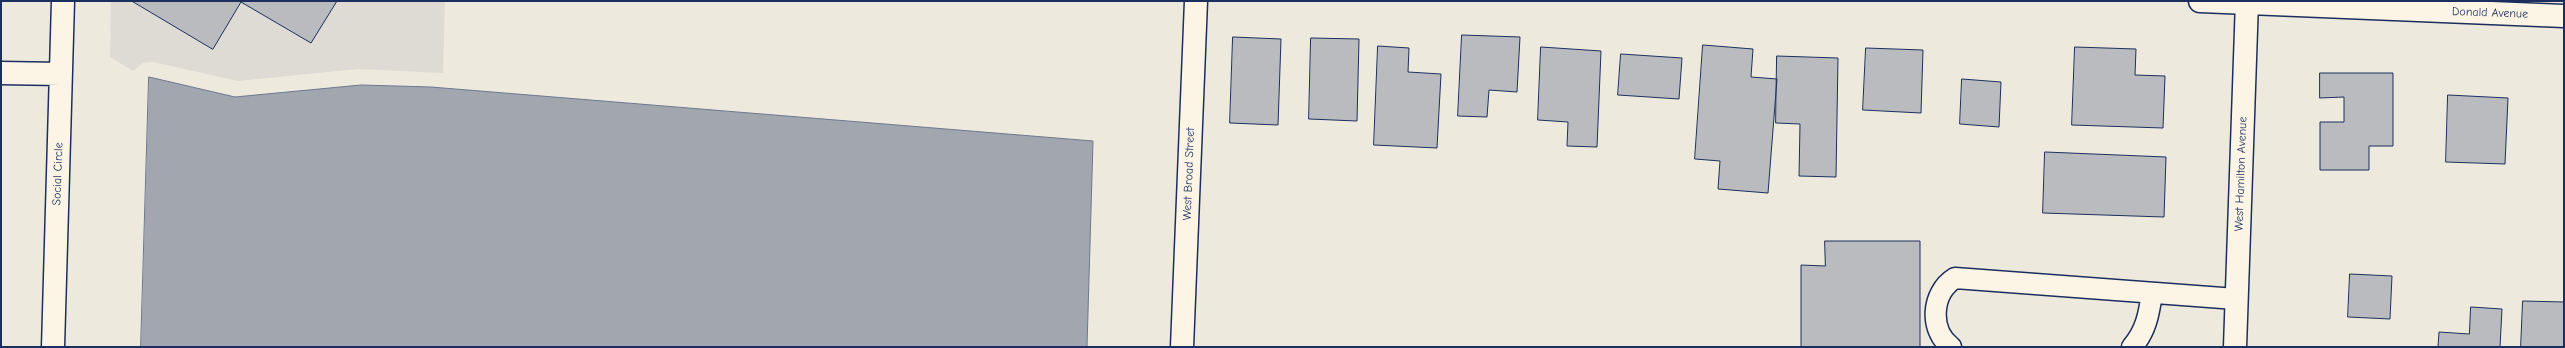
<!DOCTYPE html>
<html>
<head>
<meta charset="utf-8">
<style>
	body { margin:0 }
	#map { position:relative; width:2565px; height:348px; overflow:hidden; background:#eee9dd; font-family:"Comic Neue",sans-serif }
	canvas { display:block }
	.frame { position:absolute; inset:0; border:2px solid #1b2f5e; pointer-events:none }
</style>
</head>
<body>
<div id="map">
<canvas width="2565" height="348"></canvas>
<div class="frame"></div>
</div>
<script>
const context = document.querySelector('canvas').getContext('2d');
context.lineJoin = 'round';
function fillPath(path, color) {
  context.fillStyle = color;
  context.fill(path, 'evenodd');
}
function stroke(path, color, width, dash) {
  context.strokeStyle = color;
  context.lineWidth = width;
  context.lineCap = dash ? 'butt' : 'round';
  context.setLineDash(dash || []);
  context.stroke(path);
}
function write(font, color, halo, rows, align = 'center') {
  context.font = font + ' "Comic Neue",sans-serif';
  context.lineWidth = 4;
  context.setLineDash([]);
  context.textBaseline = 'middle';
  context.strokeStyle = halo;
  context.fillStyle = color;
  for (const [text, x, y, turn = 0] of rows) {
    context.save();
    context.translate(x, y);
    context.rotate((+turn || 0) * Math.PI / 180);
    context.textAlign = isNaN(turn) ? turn : align;
    if (halo) context.strokeText(text, 0, 0);
    context.fillText(text, 0, 0);
    context.restore();
  }
}
const built = new Path2D(`
	M111,1H445L443,73L358,69L238,81L153,62L143,63L133,71L110,57Z`);
const water = new Path2D(`
	M149,77L235,97L361,85L431,87L1093,141L1087,347H141Z`);
const building = new Path2D(`
	M132,1H337L311,43L241,2L213,49Z
	M1462,35L1520,37L1517,92L1489,90L1487,117L1458,116Z
	M1233,37L1281,39L1278,125L1230,123Z
	M1311,38L1359,39L1357,121L1309,119Z
	M1703,45L1753,49L1751,77L1777,79L1768,193L1718,189L1720,161L1695,159Z
	M1378,46L1409,48L1408,72L1441,74L1437,148L1374,145Z
	M1541,47L1601,51L1597,147L1567,146L1568,122L1538,120Z
	M2075,47L2136,49L2135,75L2165,76L2163,128L2072,125Z
	M1866,48L1923,50L1921,113L1863,110Z
	M1621,54L1682,58L1679,99L1618,95Z
	M1777,56L1838,58L1836,177L1799,176L1800,124L1776,123Z
	M2320,73H2393V146H2369V170H2320V122H2344V97L2320,98Z
	M1962,79L2001,82L1999,127L1960,124Z
	M2448,95L2508,98L2505,164L2446,162Z
	M2045,152L2166,157L2164,217L2043,213Z
	M1825,241H1920V347H1801V265L1825,266Z
	M2350,274L2392,276L2390,319L2348,317Z
	M2523,301L2564,302V347H2521Z
	M2471,307L2502,309L2500,347H2438L2439,332L2469,334Z`);
const service = new Path2D(`
	M1951,347C1929,330 1931,293 1955,278L2236,299
	M2132,347C2146,331 2149,314 2152,293`);
const minor = new Path2D(`
	M2200,1L2564,16
	M1,73L60,74
	M53,347L63,1
	M1182,347L1196,1
	M2235,347L2247,1`);
const streetNames = [
	["Donald Avenue",2490,13,2],
	["Social Circle",58,174,-88],
	["West Broad Street",1189,174,-88],
	["West Hamilton Avenue",2241,174,-88]
];
fillPath(built, '#dedbd4');
fillPath(water, '#a2a7af');
stroke(water, '#6c778f', 1);
fillPath(building, '#babbbe');
stroke(building, '#1b2f5e', 1);
stroke(service, '#1b2f5e', 23);
stroke(minor, '#1b2f5e', 25);
stroke(service, '#fcf5e5', 20);
stroke(minor, '#fcf5e5', 22);
write('12px', '#1b2f5e', '#fcf5e5', streetNames);
</script>
</body>
</html>
